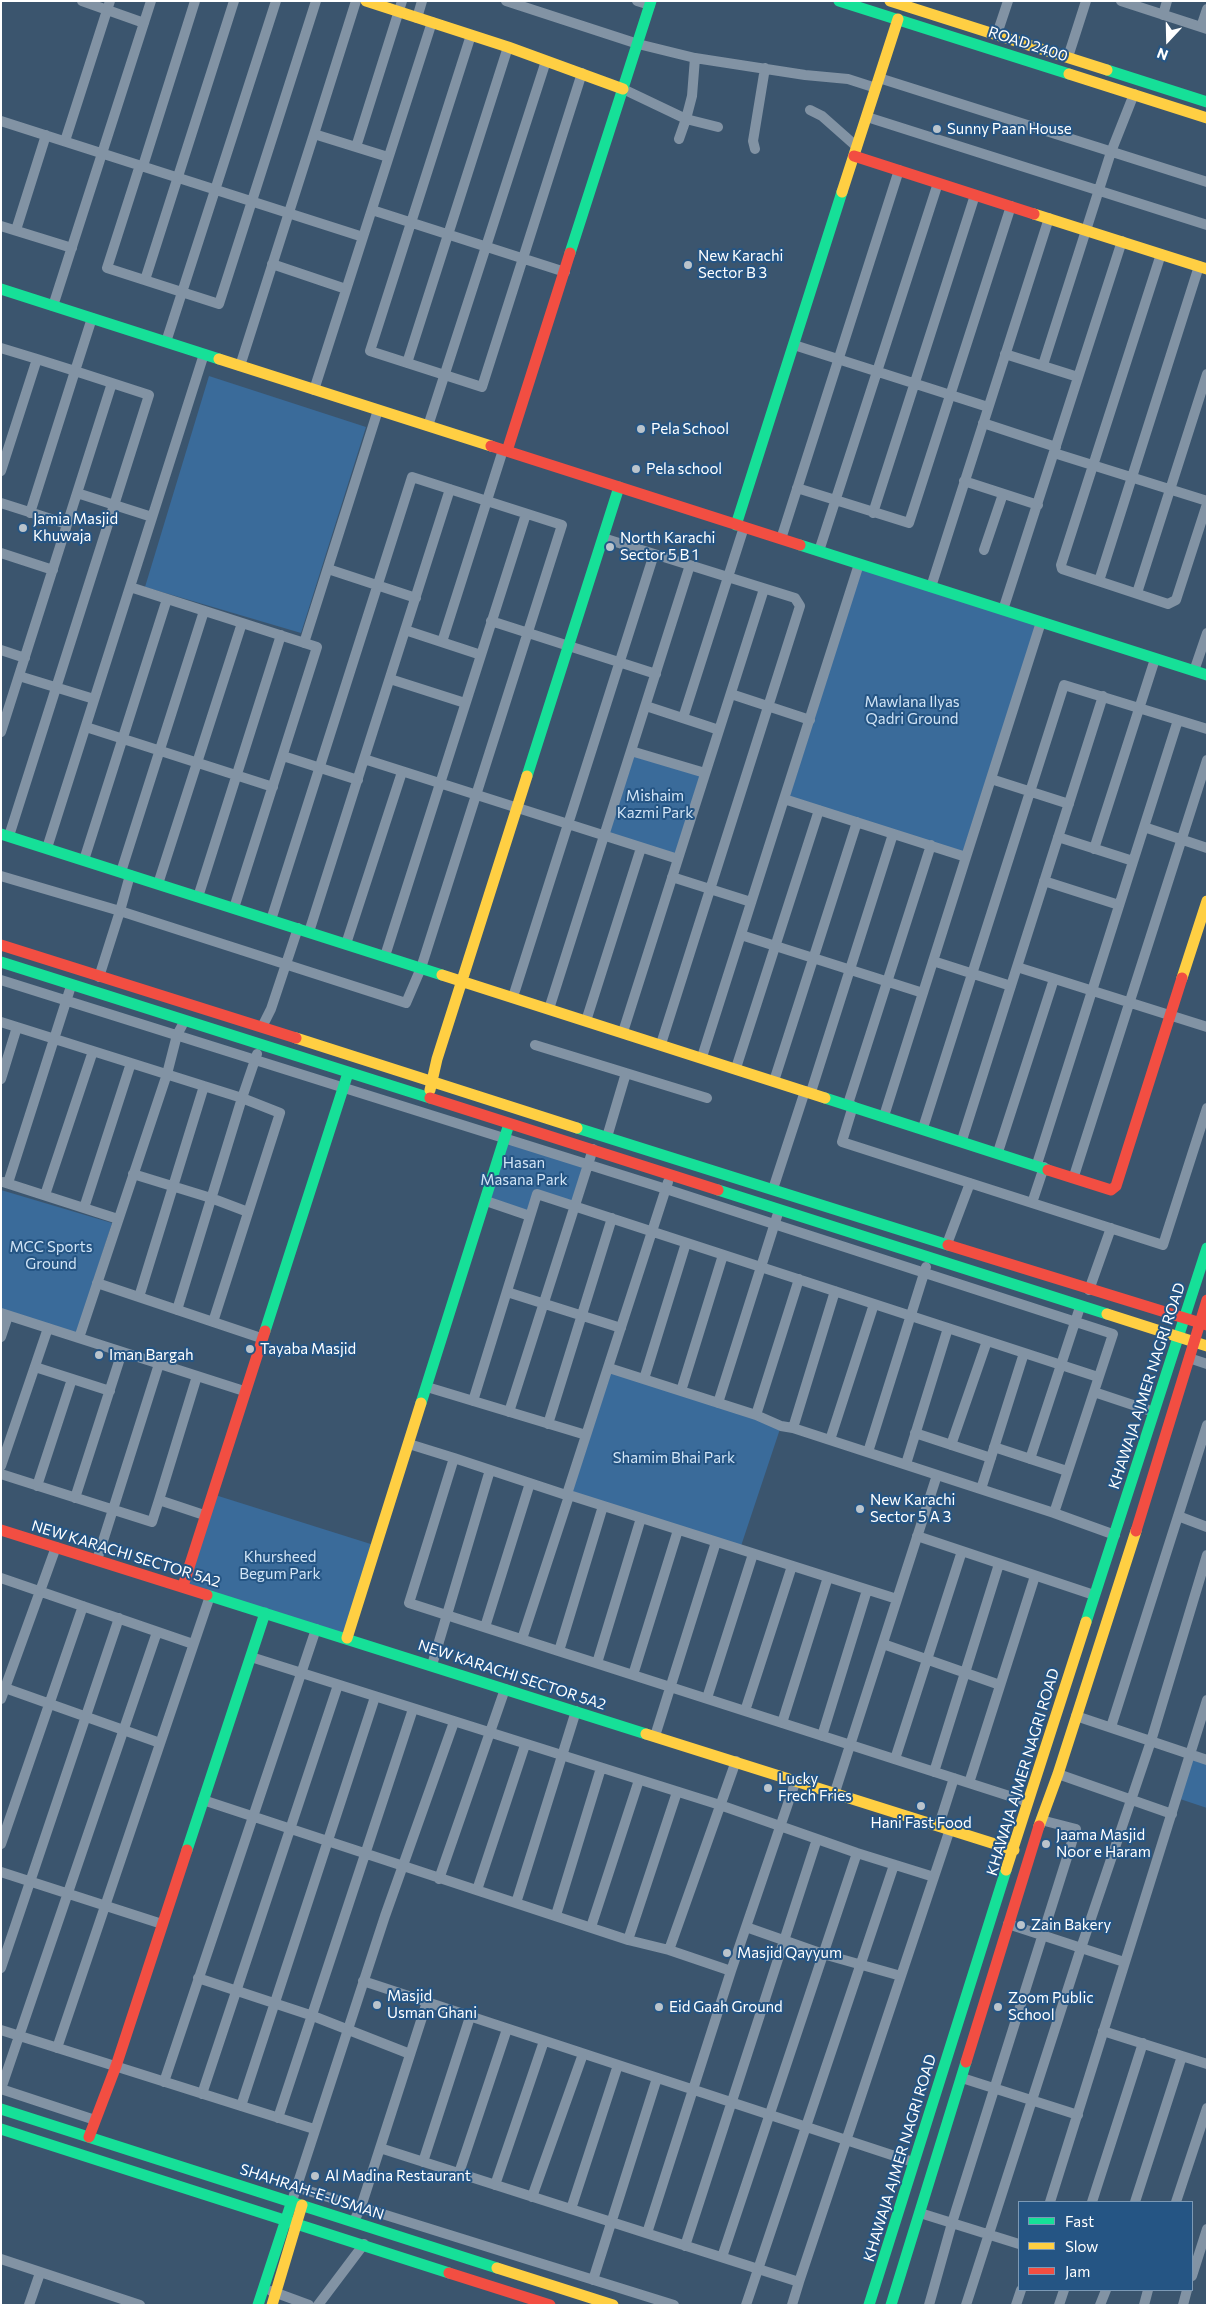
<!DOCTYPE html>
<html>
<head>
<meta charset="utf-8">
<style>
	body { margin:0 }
	#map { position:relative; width:1208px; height:2306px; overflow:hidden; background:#3b556e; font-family:Commissioner,sans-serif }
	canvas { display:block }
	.frame { position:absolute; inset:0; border:2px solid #fff; pointer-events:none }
	.legend { position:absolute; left:1018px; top:2201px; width:175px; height:90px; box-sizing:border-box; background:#255584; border:1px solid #7c99b5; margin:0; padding:6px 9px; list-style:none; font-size:15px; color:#fff }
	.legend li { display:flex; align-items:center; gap:10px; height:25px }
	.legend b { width:25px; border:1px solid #7c99b5 }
	.north { position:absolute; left:1143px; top:15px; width:50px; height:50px; -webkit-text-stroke:4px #255584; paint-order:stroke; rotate:201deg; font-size:14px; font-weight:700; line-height:20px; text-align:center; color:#fff }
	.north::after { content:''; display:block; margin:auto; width:18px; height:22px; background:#fff; clip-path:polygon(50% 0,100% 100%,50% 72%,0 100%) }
</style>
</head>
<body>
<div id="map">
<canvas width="1208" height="2306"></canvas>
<div class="frame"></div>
<ul class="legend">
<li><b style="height:6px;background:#16e098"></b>Fast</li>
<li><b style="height:6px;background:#ffcf43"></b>Slow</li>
<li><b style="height:6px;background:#f24e42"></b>Jam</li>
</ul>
<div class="north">N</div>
</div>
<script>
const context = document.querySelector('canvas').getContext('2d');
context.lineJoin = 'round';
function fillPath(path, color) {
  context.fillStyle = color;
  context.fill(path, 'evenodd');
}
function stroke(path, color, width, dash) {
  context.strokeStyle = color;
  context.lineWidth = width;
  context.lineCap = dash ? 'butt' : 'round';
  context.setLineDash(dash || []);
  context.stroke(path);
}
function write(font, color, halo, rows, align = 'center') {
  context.font = font + ' Commissioner,sans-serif';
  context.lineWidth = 4;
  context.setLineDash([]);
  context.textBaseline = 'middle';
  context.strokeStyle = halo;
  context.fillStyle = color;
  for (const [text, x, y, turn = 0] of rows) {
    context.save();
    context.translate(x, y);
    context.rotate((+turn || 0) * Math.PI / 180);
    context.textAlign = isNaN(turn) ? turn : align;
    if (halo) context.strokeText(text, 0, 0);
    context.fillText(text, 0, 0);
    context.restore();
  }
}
const green = new Path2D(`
	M209,376L366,427L301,633L145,587Z
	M862,565L1039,622L963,855L787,797Z
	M631,751L705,773L678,859L604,836Z
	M508,1140L585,1166L574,1204L536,1193L528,1214L489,1201Z
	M1,1190L112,1223L77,1334L1,1309Z
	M609,1368L781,1426L740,1549L568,1491Z
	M212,1494L377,1546L347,1638L183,1586Z
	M1191,1754L1207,1760V1808L1177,1798Z`);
const street = new Path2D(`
	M82,1L144,23
	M356,1L314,134L388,157
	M506,1L638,44L695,58L805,75L848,79L876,88
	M637,1L650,5
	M1121,1L1207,29
	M1163,15L1167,1
	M417,18L422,1
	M1201,27L1207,9
	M997,34L1008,1
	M471,35L370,351L482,387L582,73
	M1068,57L1086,1
	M879,78L1207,182
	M623,89L686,119L692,96L695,58
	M810,110L822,116L857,147
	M867,117L1207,225
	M1,121L363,237L432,22
	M679,139L686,119L718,127
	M65,141L110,1
	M356,147L402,1
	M755,149L753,141L765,68
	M140,165L107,268L219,304L316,1
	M143,166L195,1
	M372,210L565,272
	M1,226L72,248
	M16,230L46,135
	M1161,254L1061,565L1062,569L1168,604L1176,600L1207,504
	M272,264L346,289
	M145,280L234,1
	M53,306L151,1
	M166,342L276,1
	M794,345L988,407
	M1,348L37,359
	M1005,354L1078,377
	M407,363L508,47
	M1043,365L1111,152L1134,94
	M240,366L314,134
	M314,390L363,237
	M983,423L1056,447
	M428,426L546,61
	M1054,453L1207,501
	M1,471L37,359L75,371L30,513
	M964,481L1038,505
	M797,488L909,523L1011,206
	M450,489L364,759L678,859L764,589
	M77,493L152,517
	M1,503L67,524
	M873,513L975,195
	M603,538L795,598L800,606L661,1044
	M781,539L899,170
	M984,550L1003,494
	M819,551L938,183
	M1,553L53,570
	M859,564L784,799L966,857L1041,622
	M328,569L416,598
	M1099,581L1199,266
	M130,587L317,647L234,908
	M931,587L1049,218
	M1137,593L1207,374
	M1003,610L1122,241
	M491,621L656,674
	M405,630L481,655
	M442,642L503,450
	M304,643L378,410
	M1,650L25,658
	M1194,671L1207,633
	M19,676L94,699
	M390,679L465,703
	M731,694L810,720
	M646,706L719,730
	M683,718L744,527
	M86,727L273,787
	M1,732L112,383
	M631,751L705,773
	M283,756L358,780
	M991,779L1069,804
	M1144,827L1207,848
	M9,836L149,395L75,371L92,318
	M1058,837L1133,861
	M47,848L204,354
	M1094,849L1155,659
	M84,860L167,599
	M121,872L204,611
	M130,875L120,911L406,1003L421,968L562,525L412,477L271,920
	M1,876L120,911L99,977
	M672,877L751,902
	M1044,881L1119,905
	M158,884L242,623
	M198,897L281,635
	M309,932L364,759
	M741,935L923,993
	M346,944L402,772
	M385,956L526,514
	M933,961L1011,986
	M1017,967L1207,1027
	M1,980L666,1189L1113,1334L1054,1513
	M513,997L654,554
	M549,1009L690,565
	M586,1021L641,848
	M1,1022L242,1098L177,1310
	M262,1027L271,1009L298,928
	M623,1032L678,859
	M535,1045L707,1098
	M702,1057L784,799
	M736,1068L819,810
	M1,1079L17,1027
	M774,1081L857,822
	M811,1092L893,834
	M848,1104L931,845
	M853,1106L842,1142L1163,1245L1207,1108
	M884,1116L966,857
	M923,1128L1064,685L1207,729
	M607,1137L626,1073
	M962,1140L1103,696
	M998,1152L1054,979
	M1037,1164L1178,720
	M133,1174L211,1198L248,1212
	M1074,1176L1207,760
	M3,1182L118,1219
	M8,1183L71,986
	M773,1189L805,1091
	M45,1195L93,1051
	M486,1201L530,1216
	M1032,1203L1044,1167
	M84,1208L131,1063
	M947,1244L970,1183
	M97,1283L261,1338
	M1089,1290L1111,1228
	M507,1292L621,1328
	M139,1297L204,1086
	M1,1313L244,1391
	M213,1322L280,1113L242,1098L257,1054
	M1,1337L8,1316
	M79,1338L167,1074L177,1035L184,1022
	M1189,1358L1207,1364
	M35,1367L110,1391
	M609,1368L756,1415L781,1426L793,1428L1054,1513L1115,1535
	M644,1379L686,1243
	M427,1387L586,1435
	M681,1391L723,1255
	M1094,1392L1154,1412
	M473,1401L537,1194L1098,1377
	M718,1403L779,1210
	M509,1412L593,1149
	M756,1415L799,1279
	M548,1424L612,1218
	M793,1428L835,1291
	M915,1433L991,1458
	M830,1440L874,1304
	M409,1444L454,1458L409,1603L1028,1802
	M951,1445L987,1341
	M994,1447L1067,1471
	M868,1452L926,1267
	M454,1458L569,1496
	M1030,1459L1080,1307
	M906,1464L948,1328
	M1,1466L48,1328
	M1,1474L152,1522L159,1500L204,1515
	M37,1486L72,1379
	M981,1489L1024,1353
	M569,1495L897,1599
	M75,1498L122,1352
	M159,1500L197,1376
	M1178,1516L1207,1527
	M917,1536L1094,1595
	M97,1560L159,1364
	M1,1578L193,1644
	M485,1627L530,1483
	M522,1639L569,1496L568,1491L668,1182
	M883,1644L1000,1685
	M559,1651L603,1506
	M251,1657L720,1805L857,1853L934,1877
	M597,1663L641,1518
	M432,1665L490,1470
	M633,1675L678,1530
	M5,1688L160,1743
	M707,1698L753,1554
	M1,1699L56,1547
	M745,1711L792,1566
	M1076,1716L1207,1760
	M782,1723L828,1577
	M1111,1727L1207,1425
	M655,1736L716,1542
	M822,1736L867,1590
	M895,1759L962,1551
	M934,1772L999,1564
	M1058,1774L1172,1814
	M969,1783L1035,1576
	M835,1792L937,1475
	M203,1800L628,1940L669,1950L731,1971
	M939,1825L954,1778
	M1,1844L83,1606
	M1,1872L162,1924
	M439,1879L505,1689
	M477,1890L525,1745
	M516,1903L576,1711
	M556,1915L601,1768
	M1008,1924L1124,1962
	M591,1927L639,1780
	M746,1927L823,1954L901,1976
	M628,1940L677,1792
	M669,1950L736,1761
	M1,1968L119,1618
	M198,1978L313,2016L410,2054
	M363,1981L913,2162
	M1,2030L314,2129
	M1103,2031L1207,2064
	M57,2048L210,1596
	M962,2078L1078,2115
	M164,2082L316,1629
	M202,2094L338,1685
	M241,2106L375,1697
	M278,2118L413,1709
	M95,2120L1,2089L157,1632
	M380,2148L799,2282L950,1829
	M423,2162L470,2017
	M459,2173L507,2029
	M495,2185L544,2041
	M296,2187L674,2305
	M532,2197L583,2054
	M292,2201L385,1916L454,1722
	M1050,2202L1207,1700
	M1092,2202L1143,2043
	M1135,2202L1182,2056
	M1176,2202L1207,2108
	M571,2209L618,2065
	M920,2213L1019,2244
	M354,2221L361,2207L427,2002
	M647,2233L731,1971L796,1780
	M685,2246L817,1839
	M722,2257L857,1853
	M1,2259L140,2305
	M1192,2276L1207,2229
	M593,2280L657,2078
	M271,2291L309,2305
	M29,2305L40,2273
	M318,2305L364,2244
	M746,2305L894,1865
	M792,2305L799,2282
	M929,2305L952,2223L1076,1829L1041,1820
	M966,2305L1081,1948L1151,1741L1207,1555
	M1016,2305L1021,2290
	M1059,2305L1064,2290
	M1100,2305L1106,2290
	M1144,2305L1148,2290
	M1183,2305L1187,2290`);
const fast = new Path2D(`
	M839,1L1069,74
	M1107,70L1207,102
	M570,253L651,1
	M1,289L219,359
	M736,525L842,192
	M800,545L1207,675
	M527,776L619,487
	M1,834L442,975
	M1,962L430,1098
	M825,1098L1048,1170
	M577,1128L948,1245
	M718,1190L1107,1314
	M265,1331L348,1073
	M421,1403L509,1124
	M207,1595L646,1734
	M1086,1622L1207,1248
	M187,1850L265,1613
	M1,2109L497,2268
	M1,2129L449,2273
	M258,2305L292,2201
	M869,2305L1006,1870
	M891,2305L966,2062`);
const slow = new Path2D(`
	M366,1L508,47L623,89
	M890,1L1107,70
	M1069,74L1207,118
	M842,192L898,19
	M1034,214L1207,269
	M219,359L491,446
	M442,975L825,1098
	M1182,978L1207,901
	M296,1038L577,1128
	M430,1090L437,1059L527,776
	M1107,1314L1207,1346
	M347,1638L421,1403
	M646,1734L1014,1850
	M1039,1826L1058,1774L1136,1531
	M1006,1870L1086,1622
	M497,2268L613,2305
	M272,2305L302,2205`);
const jam = new Path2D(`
	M854,156L1034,214
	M491,446L800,545
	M507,451L570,253
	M1,945L296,1038
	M430,1098L718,1190
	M1048,1170L1111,1190L1116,1186L1182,978
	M948,1245L1207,1325
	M1,1530L207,1595
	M1136,1531L1207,1300
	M183,1586L265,1331
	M966,2062L1039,1826
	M89,2137L116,2066L187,1850
	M449,2273L550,2305`);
const markers = [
	[937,129,5,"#bac4cc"],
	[688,265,5,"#bac4cc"],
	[641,429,5,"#bac4cc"],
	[636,469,5,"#bac4cc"],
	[23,528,5,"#bac4cc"],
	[610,547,5,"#bac4cc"],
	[250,1349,5,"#bac4cc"],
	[99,1355,5,"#bac4cc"],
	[860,1509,5,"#bac4cc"],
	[768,1788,5,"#bac4cc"],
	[921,1806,5,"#bac4cc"],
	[1046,1844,5,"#bac4cc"],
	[1021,1925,5,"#bac4cc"],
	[727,1953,5,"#bac4cc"],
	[377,2005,5,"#bac4cc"],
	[659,2007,5,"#bac4cc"],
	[998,2007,5,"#bac4cc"],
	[315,2176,5,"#bac4cc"]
];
const streetNames = [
	["ROAD 2400",1028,44,18],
	["KHAWAJA AJMER NAGRI ROAD",1147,1386,-72],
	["NEW KARACHI SECTOR 5A2",126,1554,17],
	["NEW KARACHI SECTOR 5A2",512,1675,18],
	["KHAWAJA AJMER NAGRI ROAD",1023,1772,-73],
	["KHAWAJA AJMER NAGRI ROAD",900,2158,-73],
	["SHAHRAH-E-USMAN",312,2192,18]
];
const poiNames = [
	["Sunny Paan House",947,129],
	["New Karachi",698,256],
	["Sector B 3",698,273],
	["Pela School",651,429],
	["Pela school",646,469],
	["Jamia Masjid",33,519],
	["Khuwaja",33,536],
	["North Karachi",620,538],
	["Sector 5 B 1",620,555],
	["Tayaba Masjid",260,1349],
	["Iman Bargah",109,1355],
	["New Karachi",870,1500],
	["Sector 5 A 3",870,1517],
	["Lucky",778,1779],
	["Frech Fries",778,1796],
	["Hani Fast Food",921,1823,"center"],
	["Jaama Masjid",1056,1835],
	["Noor e Haram",1056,1852],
	["Zain Bakery",1031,1925],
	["Masjid Qayyum",737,1953],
	["Masjid",387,1996],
	["Usman Ghani",387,2013],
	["Zoom Public",1008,1998],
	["School",1008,2015],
	["Eid Gaah Ground",669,2007],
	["Al Madina Restaurant",325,2176]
];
const parkNames = [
	["Mawlana Ilyas",912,702],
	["Qadri Ground",912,719],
	["Mishaim",655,796],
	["Kazmi Park",655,813],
	["Hasan",524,1163],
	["Masana Park",524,1180],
	["MCC Sports",51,1247],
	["Ground",51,1264],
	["Shamim Bhai Park",674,1458],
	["Khursheed",280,1557],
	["Begum Park",280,1574]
];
fillPath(green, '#3a6b9a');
stroke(street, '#8293a4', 10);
stroke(fast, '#16e098', 11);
stroke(slow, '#ffcf43', 11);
stroke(jam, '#f24e42', 11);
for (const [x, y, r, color] of markers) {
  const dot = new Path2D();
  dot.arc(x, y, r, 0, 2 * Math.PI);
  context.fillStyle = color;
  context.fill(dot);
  stroke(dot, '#255584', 2);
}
write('15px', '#fff', '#255584', streetNames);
write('15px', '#fff', '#255584', poiNames, 'left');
write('15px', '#d2e5f6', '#255584', parkNames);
</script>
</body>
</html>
